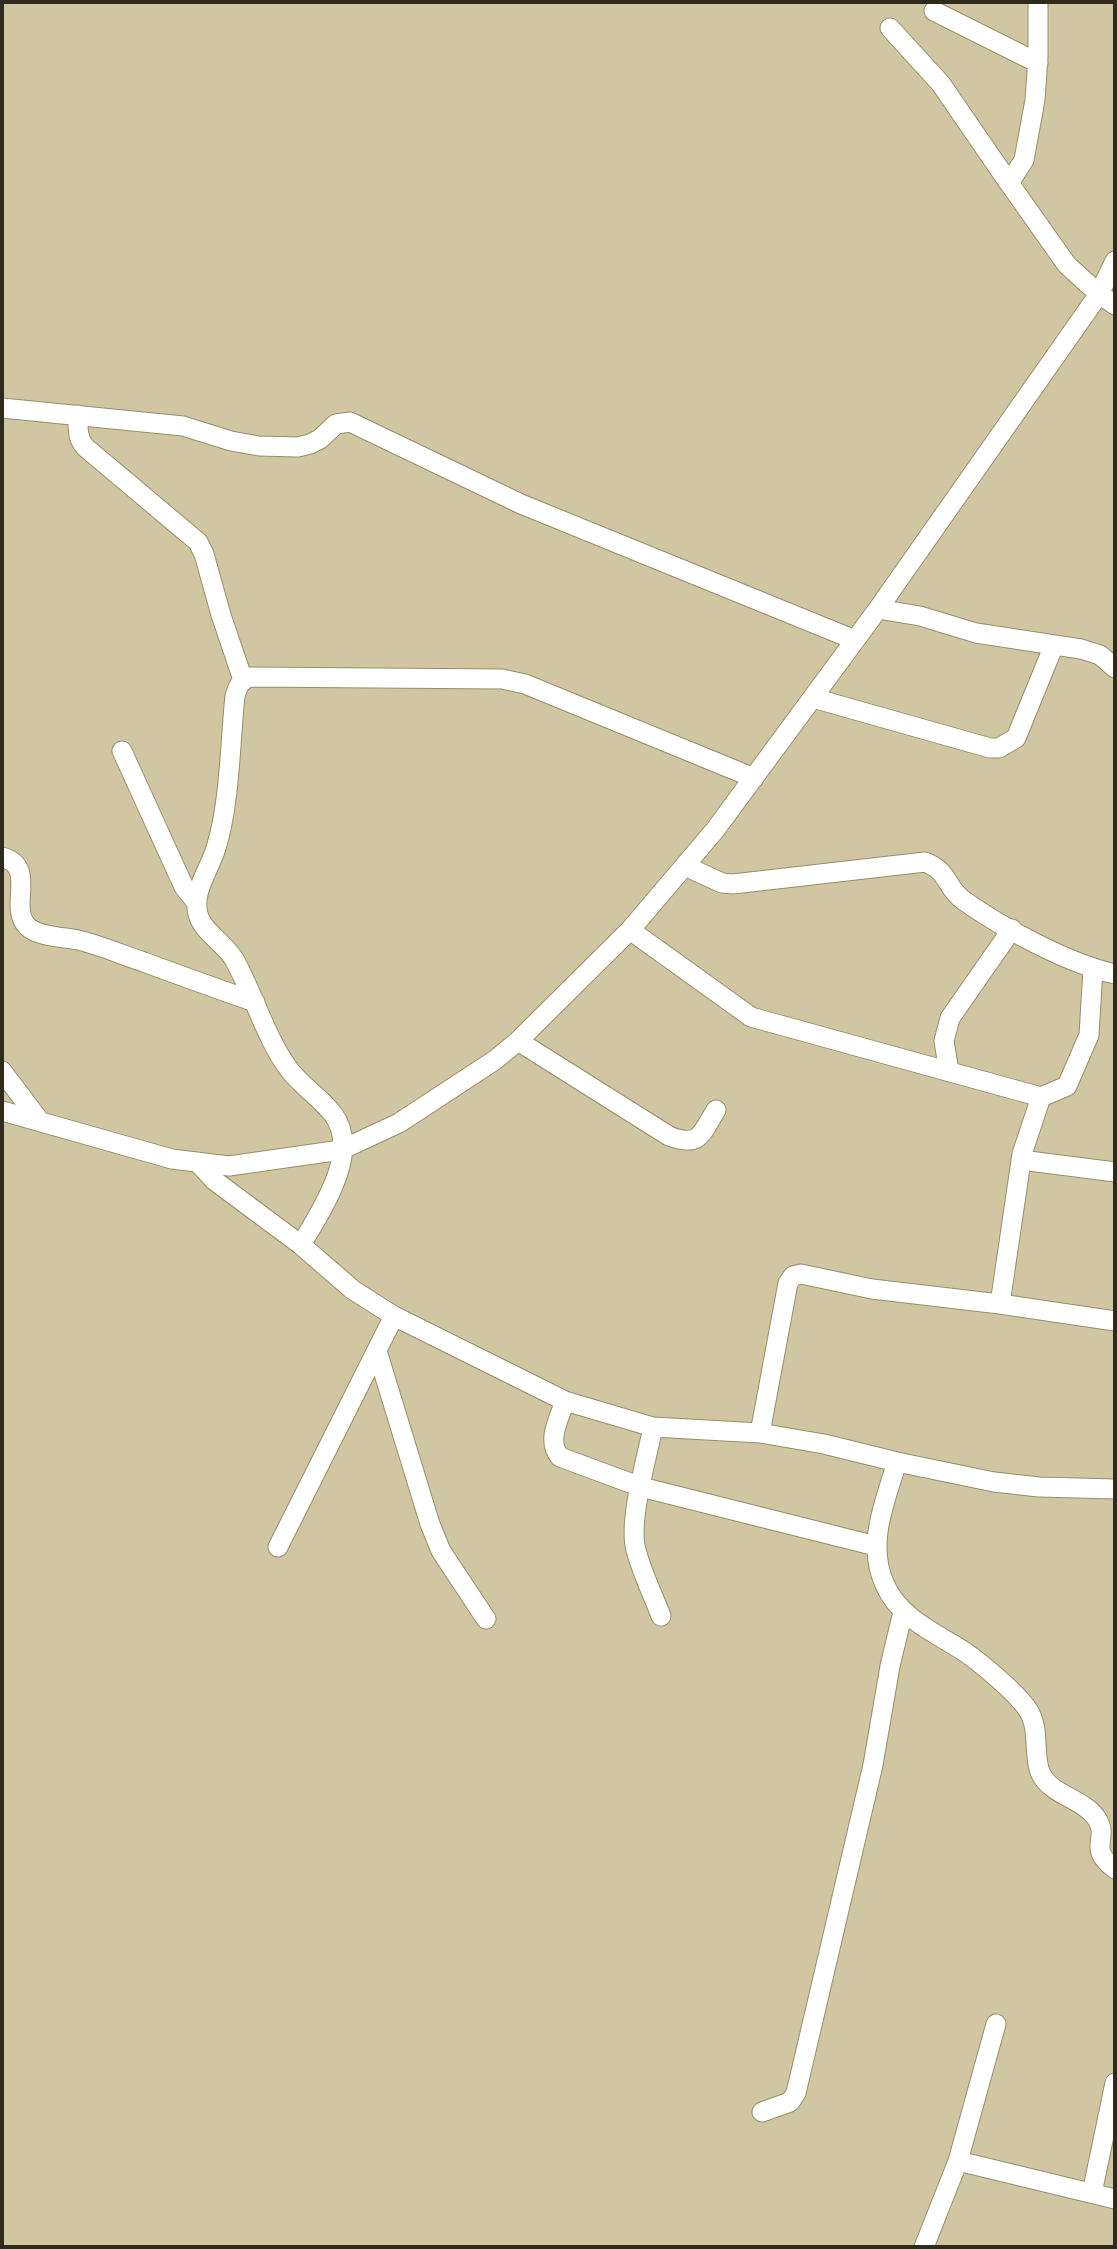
<!DOCTYPE html>
<html>
<head>
<meta charset="utf-8">
<style>
	body { margin:0 }
	#map { position:relative; width:1117px; height:2249px; overflow:hidden; background:#d0c7a2; font-family:"DejaVu Sans",sans-serif }
	canvas { display:block }
	.frame { position:absolute; inset:0; border:4px solid #2e2b1c; pointer-events:none }
</style>
</head>
<body>
<div id="map">
<canvas width="1117" height="2249"></canvas>
<div class="frame"></div>
</div>
<script>
const context = document.querySelector('canvas').getContext('2d');
context.lineJoin = 'round';
function stroke(path, color, width, dash) {
  context.strokeStyle = color;
  context.lineWidth = width;
  context.lineCap = dash ? 'butt' : 'round';
  context.setLineDash(dash || []);
  context.stroke(path);
}
const minor = new Path2D(`
	M1038,2V57L1035,100L1024,160L1009,183L1067,265L1099,294L1115,305
	M934,11L1038,63
	M890,28L941,84L1009,183
	M2,408L183,426L231,441L259,446L298,447L310,444L320,439L336,424L350,422L521,504L855,640
	M78,415C78,427 77,438 85,447L198,542L204,554L221,615L243,680
	M878,609L920,616L976,633L1081,649L1100,655L1115,668
	M813,698L990,748H999L1016,738L1054,645
	M122,751L184,887L196,902
	M2,857C38,867 8,906 27,926C37,937 64,937 78,940C100,945 122,955 144,962C181,976 218,989 255,1002
	M685,866L722,883L733,884L925,862C950,872 945,887 963,900C1002,928 1069,964 1115,974
	M630,930L751,1017L1041,1097
	M518,1041L669,1136C700,1148 701,1134 716,1110
	M2,1071L39,1120
	M949,1072L944,1041L950,1018L1012,929
	M2,1111L172,1159L229,1166L341,1150L399,1123L495,1060L518,1041L630,930L715,830L878,609L1099,294L1115,261
	M1021,1160L1115,1172
	M199,1164L215,1181L301,1245L353,1290L394,1316L565,1401L653,1427L760,1433L824,1444L897,1462L994,1482L1039,1487L1115,1489
	M301,1245C320,1212 362,1152 333,1114C320,1097 300,1085 288,1068C266,1038 253,993 234,959C224,943 202,931 198,914C192,891 210,869 216,848C230,803 230,743 235,696C238,686 240,681 250,677L502,679L525,684L754,778
	M1000,1304L1115,1321
	M377,1351L430,1524L441,1551L486,1619
	M565,1401C559,1419 546,1441 560,1457L641,1487L876,1546
	M653,1427C647,1458 628,1521 636,1550C642,1573 653,1595 661,1616
	M760,1433L788,1283L793,1276L801,1274L872,1289L1000,1304L1022,1154L1041,1097L1067,1086L1089,1035L1093,969
	M897,1462C885,1502 866,1544 885,1585C900,1619 936,1633 965,1652C982,1664 1017,1693 1028,1710C1040,1728 1033,1753 1040,1772C1050,1796 1084,1798 1097,1819C1110,1840 1086,1847 1115,1869
	M278,1547L394,1316
	M762,2112L790,2102L796,2093L873,1765L890,1666L903,1612
	M958,2161L1115,2199
	M1092,2193L1115,2083
	M924,2247L958,2161L996,2024`);
stroke(minor, '#968e6a', 21);
stroke(minor, '#fff', 19);
</script>
</body>
</html>
